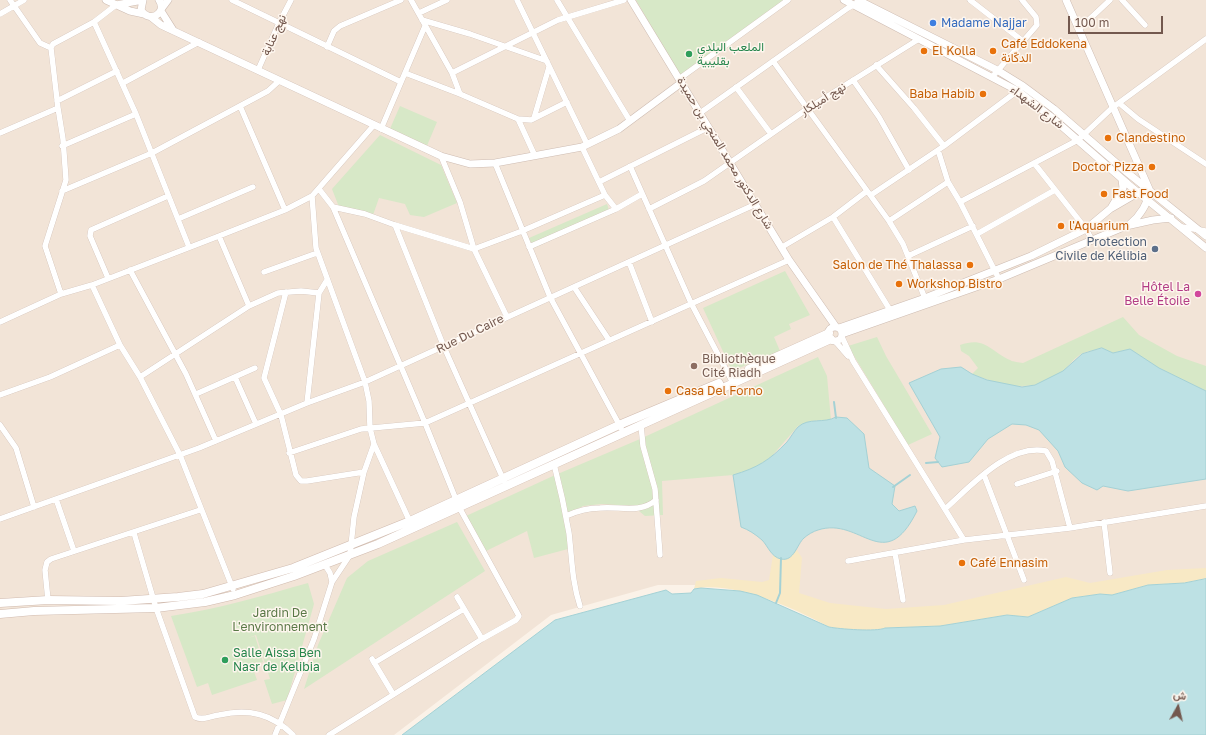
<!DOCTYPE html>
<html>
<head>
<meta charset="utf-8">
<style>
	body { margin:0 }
	#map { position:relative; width:1206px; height:735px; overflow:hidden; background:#fbf2e8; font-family:"Golos Text",Vazirmatn,sans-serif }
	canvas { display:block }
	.north { position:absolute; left:1158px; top:687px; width:40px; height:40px; -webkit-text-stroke:3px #fef6ee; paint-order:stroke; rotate:8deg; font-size:11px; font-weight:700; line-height:16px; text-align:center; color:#73584e }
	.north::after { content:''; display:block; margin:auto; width:14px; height:18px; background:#73584e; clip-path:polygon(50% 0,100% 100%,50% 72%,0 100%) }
	.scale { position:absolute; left:1068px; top:16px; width:95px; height:18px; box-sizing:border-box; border:2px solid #73584e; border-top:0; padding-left:5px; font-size:12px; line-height:14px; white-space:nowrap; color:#73584e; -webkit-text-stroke:3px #fef6ee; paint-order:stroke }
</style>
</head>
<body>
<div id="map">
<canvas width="1206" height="735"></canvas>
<div class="north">ش</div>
<div class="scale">100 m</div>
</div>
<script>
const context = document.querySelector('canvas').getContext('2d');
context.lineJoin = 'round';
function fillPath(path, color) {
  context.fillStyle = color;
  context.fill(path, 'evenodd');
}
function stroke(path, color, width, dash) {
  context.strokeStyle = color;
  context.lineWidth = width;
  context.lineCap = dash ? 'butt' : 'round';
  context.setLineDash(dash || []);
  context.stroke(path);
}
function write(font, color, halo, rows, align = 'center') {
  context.font = font + ' "Golos Text",Vazirmatn,sans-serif';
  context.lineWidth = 3;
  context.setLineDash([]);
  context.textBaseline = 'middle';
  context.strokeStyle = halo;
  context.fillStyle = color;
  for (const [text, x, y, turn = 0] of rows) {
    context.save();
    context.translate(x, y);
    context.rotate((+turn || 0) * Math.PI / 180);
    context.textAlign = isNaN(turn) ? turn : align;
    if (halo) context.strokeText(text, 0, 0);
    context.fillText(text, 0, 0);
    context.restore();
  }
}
const residential = new Path2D(`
	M0,0H1206V572L935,614L847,613L744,585H658L551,615L394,735H0Z`);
const green = new Path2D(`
	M636,0H788L680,76Z
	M400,106L437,122L426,148L389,131Z
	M380,135L441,165L457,203L424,217L410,215L405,204L379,198L373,215L339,207L332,189Z
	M607,204L610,213L534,248L529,238Z
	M785,271L810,315L789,324L791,329L774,337L780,351L732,371L703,308Z
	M1123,317L1139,335L1177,356L1206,366V391L1159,368L1130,349L1113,353L1102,348C1096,350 1087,351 1081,354C1074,358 1069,366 1063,371C1033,394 1005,387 972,374L978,368L969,356L961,351L960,345C985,336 990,351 1010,360C1013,362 1019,362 1023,363Z
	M877,337L886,356L932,434L908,445L848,346Z
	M818,357L827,376L831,420L811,421L798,426L771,457L754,469L733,475L662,481L663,515L645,516L633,506L602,504L583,506L565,516L568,549L534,558L527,531L486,551L466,516L553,476L640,439Z
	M457,522L485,571L304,689L318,645L347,578L368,561Z
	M308,583L314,604L287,700L272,704L264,680L270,679L256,635L248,638L255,636L263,662L252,666L257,680L212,695L208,683L197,687L171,616C218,609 262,596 308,583Z`);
const sand = new Path2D(`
	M797,550L802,558L799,593L830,603L886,609L944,605L1066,577L1090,583L1167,570L1206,568V579L1184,583L1148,585L1112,595L1100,594L1072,598L1028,617L1007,615L940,626L885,628C877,632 838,629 829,627C797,609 731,580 694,589L696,581L721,578L762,582L769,580L773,555C784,561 788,558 797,550Z`);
const water = new Path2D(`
	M1102,348L1113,353L1130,349L1159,368L1206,391V479L1128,491L1103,486L1097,490L1082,483L1065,467L1058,451L1039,430L1026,425L1012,424L988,439L969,462L942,467L935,458L940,437L909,383L941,369L961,367L972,374L987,380L1022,387L1035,385L1063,371L1082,354Z
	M836,417L847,418L864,434L869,468L895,486L892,504L899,511L915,506L917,511C884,577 861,516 818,530C814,531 807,535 804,538C797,544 794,562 781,559C771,557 768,546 762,540C755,534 749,530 741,527L733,475C757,468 770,460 787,442C791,437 794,431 798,427C809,417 824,424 836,417Z
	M1206,579V735H402L555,620L666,590L672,594L691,593L694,589L701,588L740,591L757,595L829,627C839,629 877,632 885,628L940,626L1007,615L1028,617L1072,598L1100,594L1112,595L1148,585L1184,583Z`);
const stream = new Path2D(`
	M834,402L836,418
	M926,463L938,462
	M893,487L910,475
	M776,603L780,593L781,558`);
const minor = new Path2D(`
	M10,0L40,43L51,48
	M232,0L401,82
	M411,0L452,73L460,94L518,119L531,120L567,102
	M517,0L587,144
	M557,0L630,121
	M970,0L1024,42
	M1122,0L1145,25
	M419,13L447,0
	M0,14L24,0
	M422,20L470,34L547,61
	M94,22L136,114L189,247
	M1079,29L1110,0
	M327,47L334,31L340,26L401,0
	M773,61L889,221L903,244L926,301
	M876,65L914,108L944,146
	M258,70L279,23L291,0
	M405,73L460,94
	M452,73L558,20L624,0
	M993,76L1037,25L1036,17L1022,0
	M679,79L788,0
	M853,80L879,117L909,170
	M123,83L199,42
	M736,87L771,134
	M57,101L117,71
	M1119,103L1138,119L1206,164
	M240,106L285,210
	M58,108L63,139L66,180L45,246L61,294
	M700,113L848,8L855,4
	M534,118L549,67
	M518,119L535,156
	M381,129L425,26
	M0,133L58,108L51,48L53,44L94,22L116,5
	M62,146L136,114
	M582,147L605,195L616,209
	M938,150L948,182L960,202L999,279
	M441,156L460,202L474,249L507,317
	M495,163L550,297L621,428
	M1034,163L1086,229L1092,240
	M630,166L691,303L733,383
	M599,182L709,127
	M319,189L333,207L365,214L395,225L474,249L522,231L605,195
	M62,191L152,153L268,91L279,81
	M871,195L944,146L1020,89
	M312,196L316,248L365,382L369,401L370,428L374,444L411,524
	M960,202L1078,140L1112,108L1206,39
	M649,209L704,181L807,109L919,39
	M833,217L890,310
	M178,219L253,187
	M889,221L948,182
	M395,225L444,347L504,481
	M1182,227L1206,231
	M977,234L1055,190
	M219,236L249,306
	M529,247L616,209L642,194
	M782,247L833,217L867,191
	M908,256L973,226
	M629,262L652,322
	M130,270L186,374L216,441
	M264,272L317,253
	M108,278L90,236L91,230L168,196
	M92,285L120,345L140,377L180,455L233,589
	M574,287L609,340
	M286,292L264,378L281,415L296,475L301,481H307L364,472
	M0,322L61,294L92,285L219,236L285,210L312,196L374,125
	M842,337L853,361L964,540L1070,528L1206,506
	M835,341L848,356
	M140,377L249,306L278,293L301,291L319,293
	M235,377L256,424
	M196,394L255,368
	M0,395L50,377L120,345
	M307,403L319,293L327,280
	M0,425L16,448L34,507
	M641,425L643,446L655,489L660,555
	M289,453L361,429L425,423L789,260
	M554,464C560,487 565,510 569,533C572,559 572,582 580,606
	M984,475L1024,580
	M1017,484L1057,471
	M56,499L74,551
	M946,508C971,486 1009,443 1046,451L1052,461L1070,528
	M566,516C577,511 588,508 600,508C619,506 640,514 656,500
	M0,519L199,448L307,403L365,382L756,204
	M1104,522L1110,573
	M134,533L156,608L195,717C203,721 211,716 219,715C249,708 272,714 293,735
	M895,553L903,600
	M848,561L964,540
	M325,565L330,573L332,582
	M457,597L482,639
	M48,600L45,570L47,562L51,559L200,510
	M372,659L393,694
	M374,663L464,609
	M275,735L314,639L332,582L350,555L354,517L364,472L374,444
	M329,735L482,639L516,620L519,616L459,507L425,423L333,207`);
const tertiary = new Path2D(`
	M106,0L130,11L144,14
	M143,0L141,10C149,24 168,13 159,0
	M631,0L789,260L836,327
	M844,0L1018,91L1050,116L1129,185L1206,248
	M858,0L997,70L1023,86L1054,109L1129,174L1206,236
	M1066,0L1150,191C1147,205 1141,215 1130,224
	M116,5L143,0
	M162,8L168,0
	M161,11L173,30
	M151,17L161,25L441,156L470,164L495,163L582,147L619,129L681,83
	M1111,208L1123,188L1122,179
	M828 334a7 7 0 1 1 14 0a7 7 0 1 1-14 0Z
	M839,328L925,298L1031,256L1086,229L1110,209L1141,191
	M842,334L999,279L1126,226L1153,220L1171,218`);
const secondary = new Path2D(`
	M749,369L829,333
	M0,603L48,600L121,601L178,597L203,594L293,568L410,521L619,425L719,383
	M0,614L34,611L156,608L205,602L235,595L294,576L378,544L831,339`);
const markers = [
	[933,23,4,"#3f7fe0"],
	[924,51,4,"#e8710a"],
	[993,51,4,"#e8710a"],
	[689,54,4,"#2e9e5b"],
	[983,94,4,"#e8710a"],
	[1108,138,4,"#e8710a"],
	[1152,167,4,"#e8710a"],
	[1104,194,4,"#e8710a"],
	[1061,226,4,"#e8710a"],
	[1155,249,4,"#5c6f8a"],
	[970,265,4,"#e8710a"],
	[899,284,4,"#e8710a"],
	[1198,294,4,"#d1479c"],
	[694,366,4,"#8d6e63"],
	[668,391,4,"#e8710a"],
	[962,563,4,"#e8710a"],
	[225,660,4,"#2e9e5b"]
];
const shopNames = [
	["Madame Najjar",941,23]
];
const streetNames = [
	["نهج عنابة",274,35,-66],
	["نهج أميلكار",823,99,-32],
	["شارع الشهداء",1037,107,37],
	["شارع الدكتور محمد المنجي بن حميدة",725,153,59],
	["Rue Du Caire",470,334,-26]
];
const foodNames = [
	["Café Eddokena",1001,44],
	["الدكّانة",1001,58],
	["El Kolla",932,51],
	["Baba Habib",975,94,"right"],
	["Clandestino",1116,138],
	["Doctor Pizza",1144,167,"right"],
	["Fast Food",1112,194],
	["l'Aquarium",1069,226],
	["Salon de Thé Thalassa",962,265,"right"],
	["Workshop Bistro",907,284],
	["Casa Del Forno",676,391],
	["Café Ennasim",970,563]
];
const leisureNames = [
	["الملعب البلدي",697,47],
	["بقليبية",697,61],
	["Salle Aissa Ben",233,653],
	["Nasr de Kelibia",233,667]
];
const serviceNames = [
	["Protection",1147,242],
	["Civile de Kélibia",1147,256]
];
const hotelNames = [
	["Hôtel La",1190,287],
	["Belle Étoile",1190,301]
];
const educationNames = [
	["Bibliothèque",702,359],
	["Cité Riadh",702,373]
];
const parkNames = [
	["Jardin De",280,613],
	["L'environnement",280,627]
];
fillPath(residential, '#f2e4d7');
fillPath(green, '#d7e8c7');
fillPath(sand, '#f8e9c5');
fillPath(water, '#bde1e4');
stroke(water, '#a4d1d5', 1);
stroke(stream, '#a4d1d5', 2);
stroke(minor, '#cebcb2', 6);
stroke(tertiary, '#cebcb2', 8);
stroke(secondary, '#d1bbaf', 9);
stroke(minor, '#fff', 5.5);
stroke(tertiary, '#fff', 7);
stroke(secondary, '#fff', 8);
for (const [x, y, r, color] of markers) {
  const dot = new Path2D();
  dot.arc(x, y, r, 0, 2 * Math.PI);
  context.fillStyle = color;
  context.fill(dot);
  stroke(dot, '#fef6ee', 1.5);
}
write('12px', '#366cbe', '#fef6ee', shopNames, 'left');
write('12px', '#73584e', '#fef6ee', streetNames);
write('12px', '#c56008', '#fef6ee', foodNames, 'left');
write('12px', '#27864d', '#fef6ee', leisureNames, 'left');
write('12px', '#4e5e75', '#fef6ee', serviceNames, 'right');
write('12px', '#b23c85', '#fef6ee', hotelNames, 'right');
write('12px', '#785e54', '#fef6ee', educationNames, 'left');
write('12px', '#597846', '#fef6ee', parkNames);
</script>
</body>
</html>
